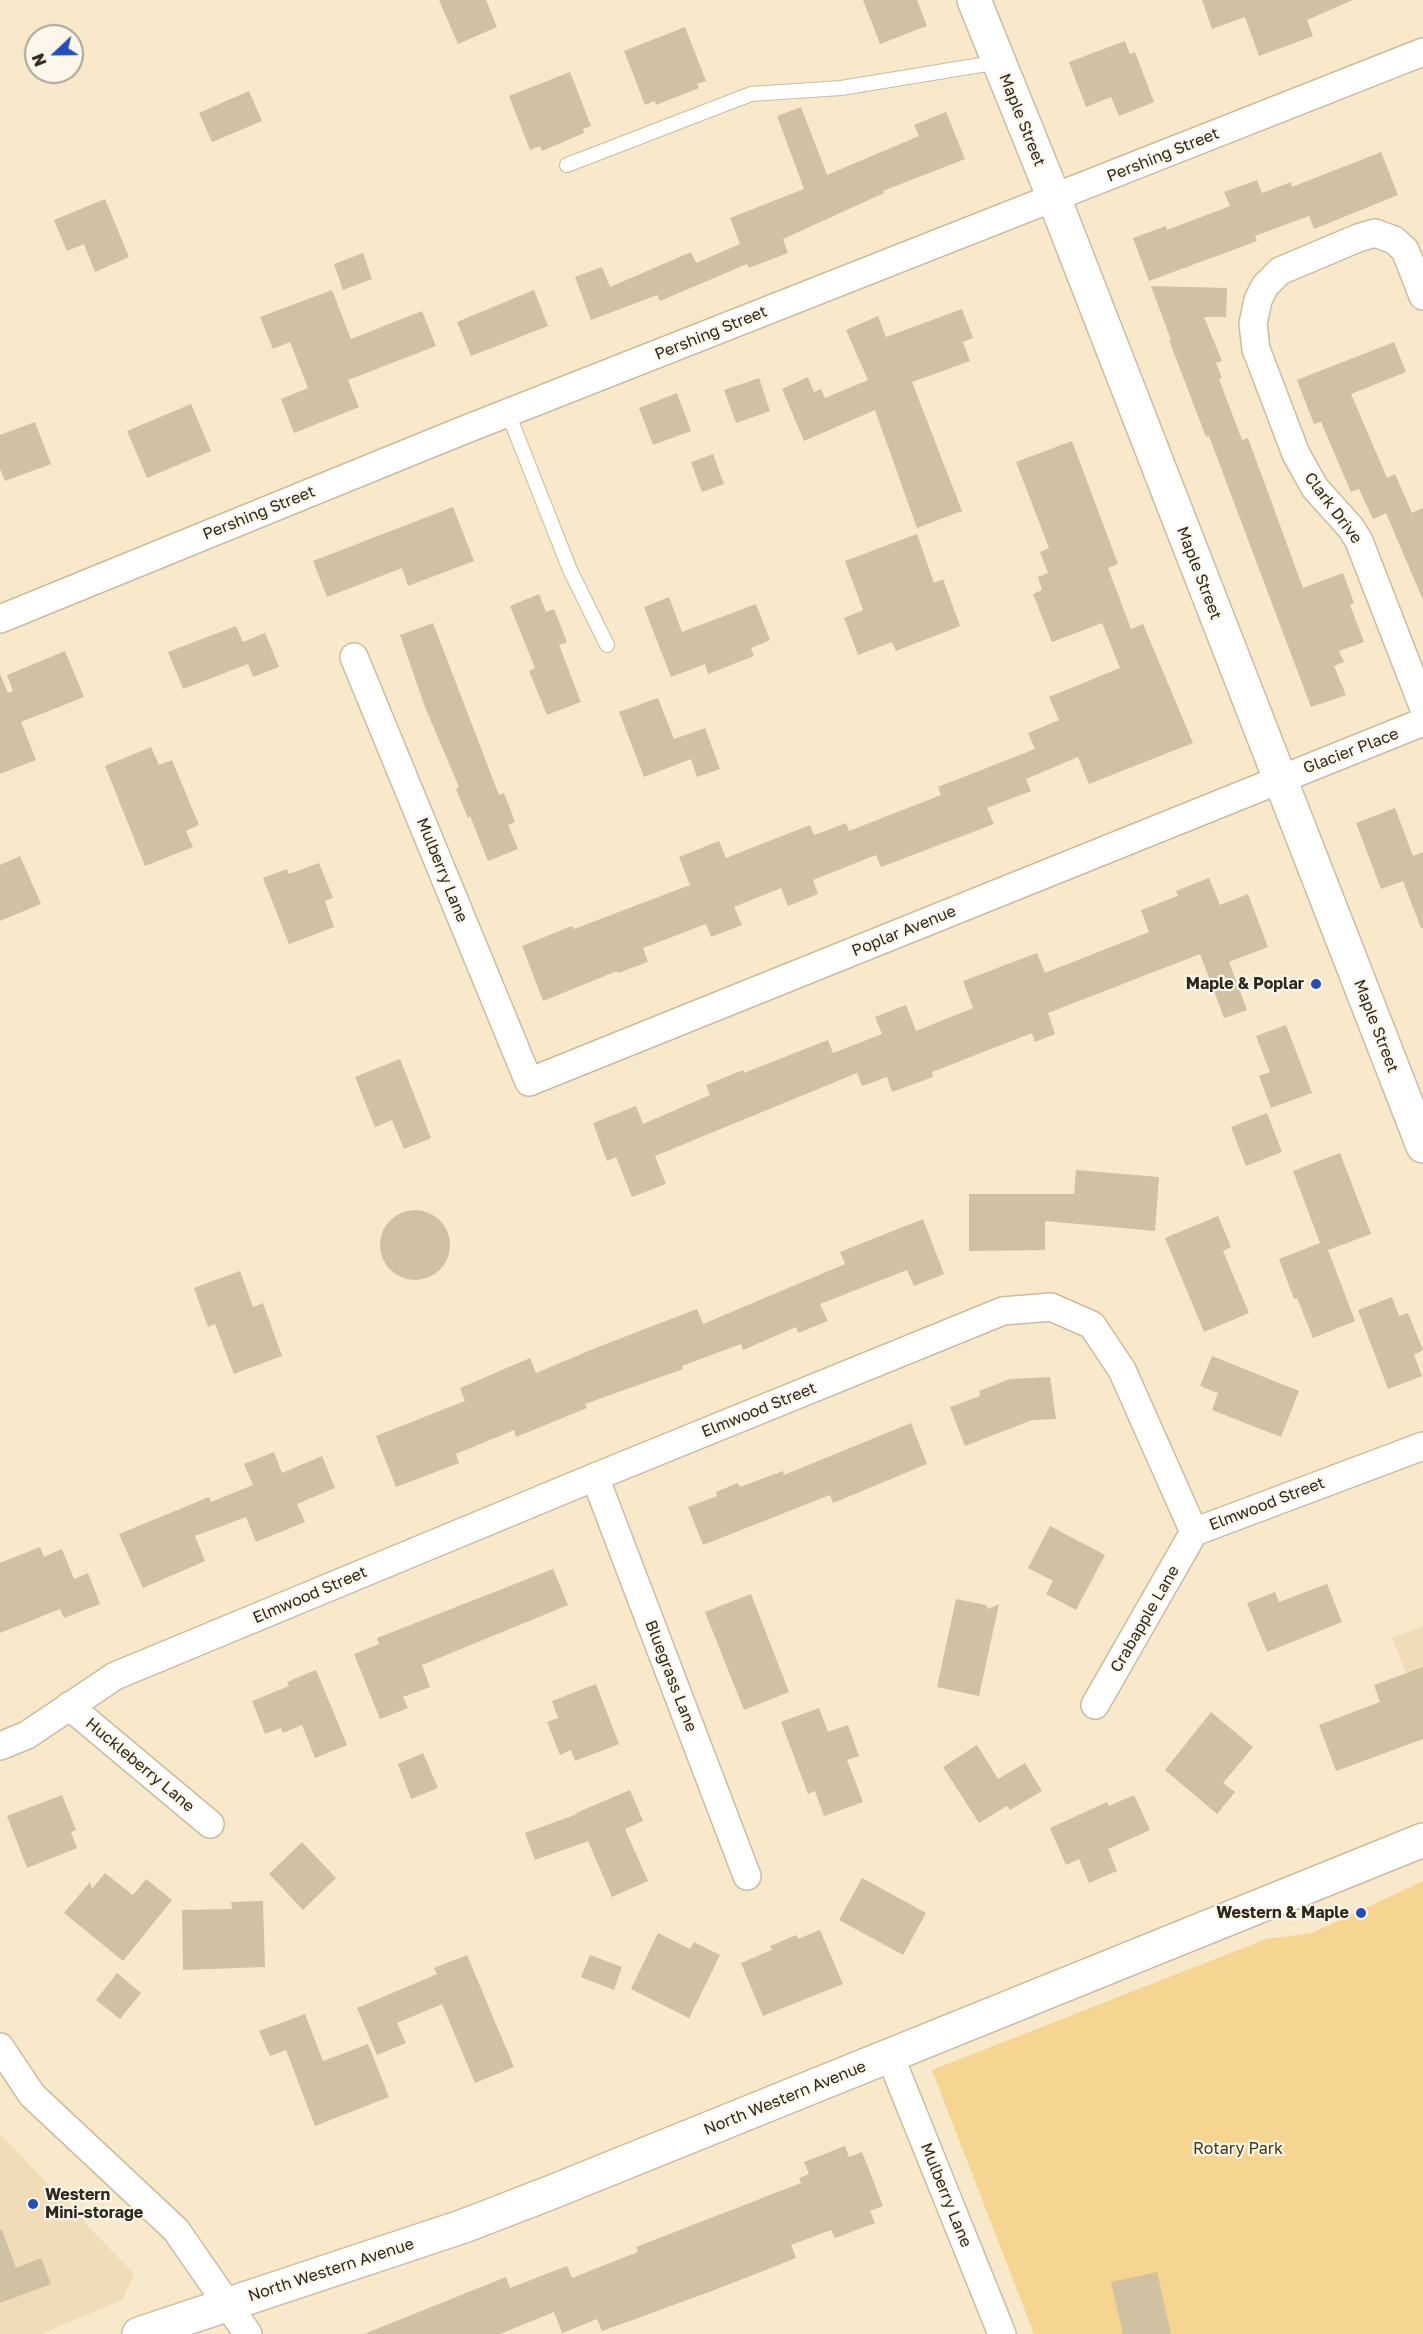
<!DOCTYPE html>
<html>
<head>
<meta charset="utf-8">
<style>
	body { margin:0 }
	#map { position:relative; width:1423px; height:2334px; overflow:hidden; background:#f8e9ca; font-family:"Golos Text",sans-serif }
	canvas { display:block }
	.north { position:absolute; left:24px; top:24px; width:60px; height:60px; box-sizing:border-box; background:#fdf7eb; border:2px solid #aaa498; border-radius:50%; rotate:248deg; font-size:16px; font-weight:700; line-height:24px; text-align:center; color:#2d271c }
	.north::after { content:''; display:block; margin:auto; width:21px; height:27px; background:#244dbc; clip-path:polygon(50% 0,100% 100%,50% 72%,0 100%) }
</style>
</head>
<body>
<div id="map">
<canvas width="1423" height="2334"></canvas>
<div class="north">N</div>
</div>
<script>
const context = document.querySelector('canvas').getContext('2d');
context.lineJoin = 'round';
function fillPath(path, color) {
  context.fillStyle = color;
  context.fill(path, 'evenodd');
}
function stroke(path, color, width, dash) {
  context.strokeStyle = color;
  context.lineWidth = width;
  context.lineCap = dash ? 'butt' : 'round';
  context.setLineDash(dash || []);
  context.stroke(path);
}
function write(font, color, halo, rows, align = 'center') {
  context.font = font + ' "Golos Text",sans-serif';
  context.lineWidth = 4.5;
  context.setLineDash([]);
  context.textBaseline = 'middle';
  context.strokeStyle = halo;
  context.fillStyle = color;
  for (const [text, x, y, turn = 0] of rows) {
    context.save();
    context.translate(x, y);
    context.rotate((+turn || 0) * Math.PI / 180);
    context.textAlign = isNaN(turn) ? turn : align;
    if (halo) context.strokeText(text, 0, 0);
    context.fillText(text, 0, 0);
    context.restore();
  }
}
const built = new Path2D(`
	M1423,1626V1714L1392,1638Z
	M0,2134L134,2274L122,2300L41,2334H0Z`);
const green = new Path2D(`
	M1423,1881V2334H1034L932,2070L1266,1939L1312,1933Z`);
const building = new Path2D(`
	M439,0H486L497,27L458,44Z
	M863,0H917L927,26L880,44Z
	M1202,0H1353L1307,20L1313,36L1259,56L1245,17L1212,29Z
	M685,27L706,81L697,84L699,88L656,105L655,101L645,105L624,51Z
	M1125,41L1130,54L1135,52L1154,102L1119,116L1111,97L1086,107L1069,62Z
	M570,72L591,126L583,129L584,133L542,151L540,146L530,150L509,96Z
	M249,91L262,121L212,142L199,113Z
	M801,107L827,175L919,136L914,125L946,112L965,159L883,191L884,193L783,239L788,253L749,268L747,264L660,301L657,295L591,320L575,277L602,267L610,287L691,252L696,263L740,244L730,218L804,189L777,116Z
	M1381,152L1398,195L1314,229L1309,216L1255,236L1257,241L1149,281L1133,238L1166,226L1167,230L1230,206L1224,192L1257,180L1262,193L1291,182L1292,187Z
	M105,199L129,257L95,272L84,244L67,251L54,220Z
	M363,253L372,279L343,290L334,264Z
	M1151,286L1227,288L1226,317H1204L1222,361L1216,363L1222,378L1219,379L1242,440L1248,438L1303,588L1343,573L1354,603L1350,605L1364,642L1339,651L1344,662L1334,666L1346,695L1311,707L1209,436L1206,437L1169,340H1171Z
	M332,290L351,339L422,311L436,346L348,380L359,407L294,433L281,399L308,388L290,342L273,349L260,317Z
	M534,290L548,326L471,356L457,322Z
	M962,309L973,338L963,342L970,361L912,382L962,511L917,528L875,410L804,441L782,389L808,377L814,392L821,389L825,398L868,380L846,330L878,316L886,337Z
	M1394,342L1406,372L1351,394L1387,478L1395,474L1412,513L1423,508V600L1386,513L1373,519L1359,489L1351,492L1321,422L1314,424L1297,380Z
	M759,378L770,411L736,423L724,390Z
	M677,393L691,431L653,445L639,408Z
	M191,404L211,451L147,478L127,431Z
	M35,422L51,464L5,481L0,469V435Z
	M1072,441L1118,564L1108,568L1131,629L1143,624L1193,743L1089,784L1078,757L1026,779L1031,791L987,808L994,824L881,867L876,855L813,880L818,894L788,906L781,888L734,907L742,925L711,937L706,924L643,948L648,962L618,973L617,971L543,1001L522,946L572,926L574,929L690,885L679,857L719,841L726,858L810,825L814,835L846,823L849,831L941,795L938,787L1035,749L1028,733L1059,720L1049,697L1120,668L1102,623L1052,642L1033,594L1042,590L1038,577L1048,573L1040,552L1049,548L1016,462Z
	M713,454L724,484L702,492L691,462Z
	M453,507L474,561L408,586L402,568L327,597L313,561Z
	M917,534L934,583L943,579L960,626L896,651L892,642L858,655L844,618L863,610L845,561Z
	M539,594L546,612L554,609L567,642L559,645L581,702L547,715L529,671L535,668L510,606Z
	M669,597L682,632L756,604L770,640L751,648L754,656L708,674L705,664L671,677L644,607Z
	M433,623L499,795L504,793L515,822L508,825L518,849L488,861L470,816L468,818L456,789L459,787L425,707L400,635Z
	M236,626L243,642L265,633L279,667L253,677L248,664L183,689L168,652Z
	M65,651L84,697L21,722L36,760L0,774V674L8,693L13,691L7,675Z
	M658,698L674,739L705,728L720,769L697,777L691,759L644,777L619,712Z
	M151,747L159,765L172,760L199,825L186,831L193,847L145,866L105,766Z
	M1395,808L1413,856L1423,852V928H1421L1403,881L1381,889L1356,823Z
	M20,856L41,904L0,921V865Z
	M319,863L333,898L325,901L334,927L289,944L263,878L287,869L289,874Z
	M1209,878L1220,905L1248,894L1268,947L1229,962L1247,1010L1224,1018L1200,954L1048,1013L1055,1034L1035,1042L1032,1033L932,1072L933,1077L892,1092L887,1077L862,1086L857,1073L655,1156L666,1184L632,1197L616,1157L607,1161L593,1123L636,1106L643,1124L710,1095L706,1085L743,1070L744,1073L828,1040L833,1053L882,1034L875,1017L906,1005L916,1031L973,1008L963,981L1037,953L1045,973L1149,932L1141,910L1178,896L1176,891Z
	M1286,1025L1312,1093L1271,1108L1259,1076L1270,1072L1256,1036Z
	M400,1059L431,1138L404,1149L392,1120L375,1127L355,1077Z
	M1267,1113L1282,1152L1246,1166L1231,1127Z
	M1340,1153L1371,1234L1328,1250L1355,1321L1313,1338L1297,1298L1294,1299L1279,1259L1320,1243L1293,1171Z
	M1076,1170L1159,1177L1155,1231L1045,1221V1250L969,1251V1194H1074Z
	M380 1245a35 35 0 1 1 70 0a35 35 0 1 1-70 0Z
	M1218,1216L1231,1247L1223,1251L1249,1313L1204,1332L1165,1238Z
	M923,1219L944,1274L914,1286L907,1270L820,1304L828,1321L798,1333L796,1327L743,1350L741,1344L682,1366L683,1369L585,1404L587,1408L516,1437L514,1430L456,1454L459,1463L396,1487L376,1436L465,1401L460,1388L530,1358L536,1373L598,1347L697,1309L703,1324L845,1264L840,1252Z
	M240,1271L253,1307L263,1303L282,1356L234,1374L215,1324L208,1327L194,1288Z
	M1392,1297L1399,1316L1408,1313L1423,1350L1414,1355L1422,1376L1388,1389L1358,1310Z
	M1212,1356L1299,1391L1281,1437L1212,1410L1218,1393L1200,1386Z
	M1050,1377L1056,1419L1032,1420L965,1446L950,1407L980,1396L979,1391L1010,1379Z
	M911,1423L927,1464L833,1503L830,1495L703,1545L688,1507L717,1496L716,1492L738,1483L740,1487L783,1471L784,1475Z
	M274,1452L282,1473L322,1456L335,1488L297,1504L305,1522L256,1542L246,1517L195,1536L205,1561L143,1588L119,1534L209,1497L211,1502L253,1485L244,1464Z
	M1050,1526L1105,1555L1076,1610L1046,1594L1053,1581L1028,1568Z
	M40,1547L44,1557L62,1549L74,1579L88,1573L100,1604L64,1618L60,1609L0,1633V1563Z
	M553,1569L568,1605L422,1665L430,1687L403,1697L408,1708L380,1719L354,1654L379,1644L377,1638Z
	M1327,1584L1342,1622L1267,1652L1247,1603L1275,1592L1279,1602Z
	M751,1594L789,1692L744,1710L705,1612Z
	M956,1599L986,1605L988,1609L999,1604L979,1696L937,1687Z
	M1423,1667V1739L1336,1771L1319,1725L1380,1702L1374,1685Z
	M316,1670L347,1745L315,1758L302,1725L283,1733L281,1728L265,1734L252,1701L289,1686L287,1682Z
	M596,1684L619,1744L575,1761L571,1750L560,1755L547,1722L558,1718L552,1701Z
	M819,1708L828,1732L848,1725L859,1756L847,1760L863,1802L824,1816L815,1791L808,1794L781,1722Z
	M1211,1712L1253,1747L1223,1783L1235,1792L1217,1814L1165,1770Z
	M977,1745L998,1779L1025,1763L1042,1791L1010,1810L1007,1806L979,1823L943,1767Z
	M423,1753L438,1788L411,1799L398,1764Z
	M630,1790L643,1821L625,1829L648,1881L612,1897L588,1841L535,1860L525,1833L577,1814L576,1813Z
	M62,1795L76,1830L71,1832L77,1848L27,1868L7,1816Z
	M1134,1795L1150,1830L1108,1849L1117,1871L1089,1883L1079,1859L1066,1865L1050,1828L1107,1802L1109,1806Z
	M302,1842L336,1878L303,1910L269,1874Z
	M105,1873L133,1895L146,1879L172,1900L123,1961L64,1913L90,1882L92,1889Z
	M862,1878L926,1913L903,1955L839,1920Z
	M263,1901L265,1967L183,1970L182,1910L232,1909L231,1902Z
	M820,1930L843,1984L763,2016L741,1963L772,1950L770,1946L796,1935L798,1939Z
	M658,1933L690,1949L694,1942L720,1955L689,2018L631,1989Z
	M467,1955L514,2067L475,2083L442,2004L397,2023L406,2043L377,2055L357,2008L437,1974L434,1968Z
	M590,1955L622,1967L614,1990L581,1977Z
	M117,1973L141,1993L120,2019L96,2000Z
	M305,2014L323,2061L368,2044L389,2097L315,2126L286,2050L270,2056L259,2031Z
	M845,2146L849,2157L862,2152L883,2206L870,2211L875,2223L835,2238L831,2230L791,2245L796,2258L712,2291L602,2331L597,2319L562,2333L554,2312L500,2334H364L506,2277L510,2288L567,2266L572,2278L638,2252L636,2247L801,2183L799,2178L809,2174L804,2162Z
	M0,2230H2L16,2268L41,2258L51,2284L0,2303Z
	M1157,2272L1171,2334H1123L1111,2282Z`);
const lane = new Path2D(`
	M567,165L751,94L841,88L999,62
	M508,413L570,570L607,645`);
const street = new Path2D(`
	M1423,296L1405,250L1394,240L1375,233L1358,238L1280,271L1265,286L1258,300L1253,324L1256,349L1296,454L1315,488L1351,528L1359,541L1423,706
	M0,619L459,432L1423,52
	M354,657L529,1082L1423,722
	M595,1477L747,1876
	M1194,1532L1423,1446
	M1095,1705L1194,1532
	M69,1706L210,1824
	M0,1746L27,1735L115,1676L595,1477L1003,1311L1051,1307L1092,1325L1122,1370L1194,1532
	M0,2047L32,2095L176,2230L248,2334
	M890,2056L1002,2334`);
const secondary = new Path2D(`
	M974,0L1054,198L1423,1146
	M139,2334L464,2226L552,2192L1423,1840`);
const markers = [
	[1316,984,6,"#244dbc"],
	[1361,1913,6,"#244dbc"],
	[33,2204,6,"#244dbc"]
];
const streetNames = [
	["Maple Street",1022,120,68],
	["Pershing Street",1163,155,-22],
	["Pershing Street",711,333,-22],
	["Clark Drive",1333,508,53],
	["Pershing Street",259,513,-22],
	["Maple Street",1199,573,69],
	["Glacier Place",1351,751,-21],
	["Mulberry Lane",442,870,68],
	["Poplar Avenue",904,931,-22],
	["Maple Street",1376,1026,69],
	["Elmwood Street",759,1410,-22],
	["Elmwood Street",1267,1504,-21],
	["Elmwood Street",310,1595,-23],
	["Crabapple Lane",1145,1619,-60],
	["Bluegrass Lane",671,1676,69],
	["Huckleberry Lane",140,1765,40],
	["North Western Avenue",785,2098,-22],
	["Mulberry Lane",946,2195,68],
	["North Western Avenue",331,2270,-18]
];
const poiNames = [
	["Maple & Poplar",1304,984],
	["Western & Maple",1349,1913],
	["Western",45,2195,"left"],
	["Mini-storage",45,2213,"left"]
];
const parkNames = [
	["Rotary Park",1238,2149]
];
fillPath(built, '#f0ddb8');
fillPath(green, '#f6d591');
fillPath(building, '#d0c1a3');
stroke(lane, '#cbbc9f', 16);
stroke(street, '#cbbc9f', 30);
stroke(secondary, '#cbbc9f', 36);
stroke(lane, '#fff', 14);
stroke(street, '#fff', 27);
stroke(secondary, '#fff', 33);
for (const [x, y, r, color] of markers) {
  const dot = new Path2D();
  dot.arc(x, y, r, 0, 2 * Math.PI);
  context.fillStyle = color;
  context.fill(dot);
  stroke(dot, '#fdf7eb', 2);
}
write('16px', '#2d271c', '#fdf7eb', streetNames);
write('bold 16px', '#2d271c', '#fdf7eb', poiNames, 'right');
write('16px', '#453513', '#fdf7eb', parkNames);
</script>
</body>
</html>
